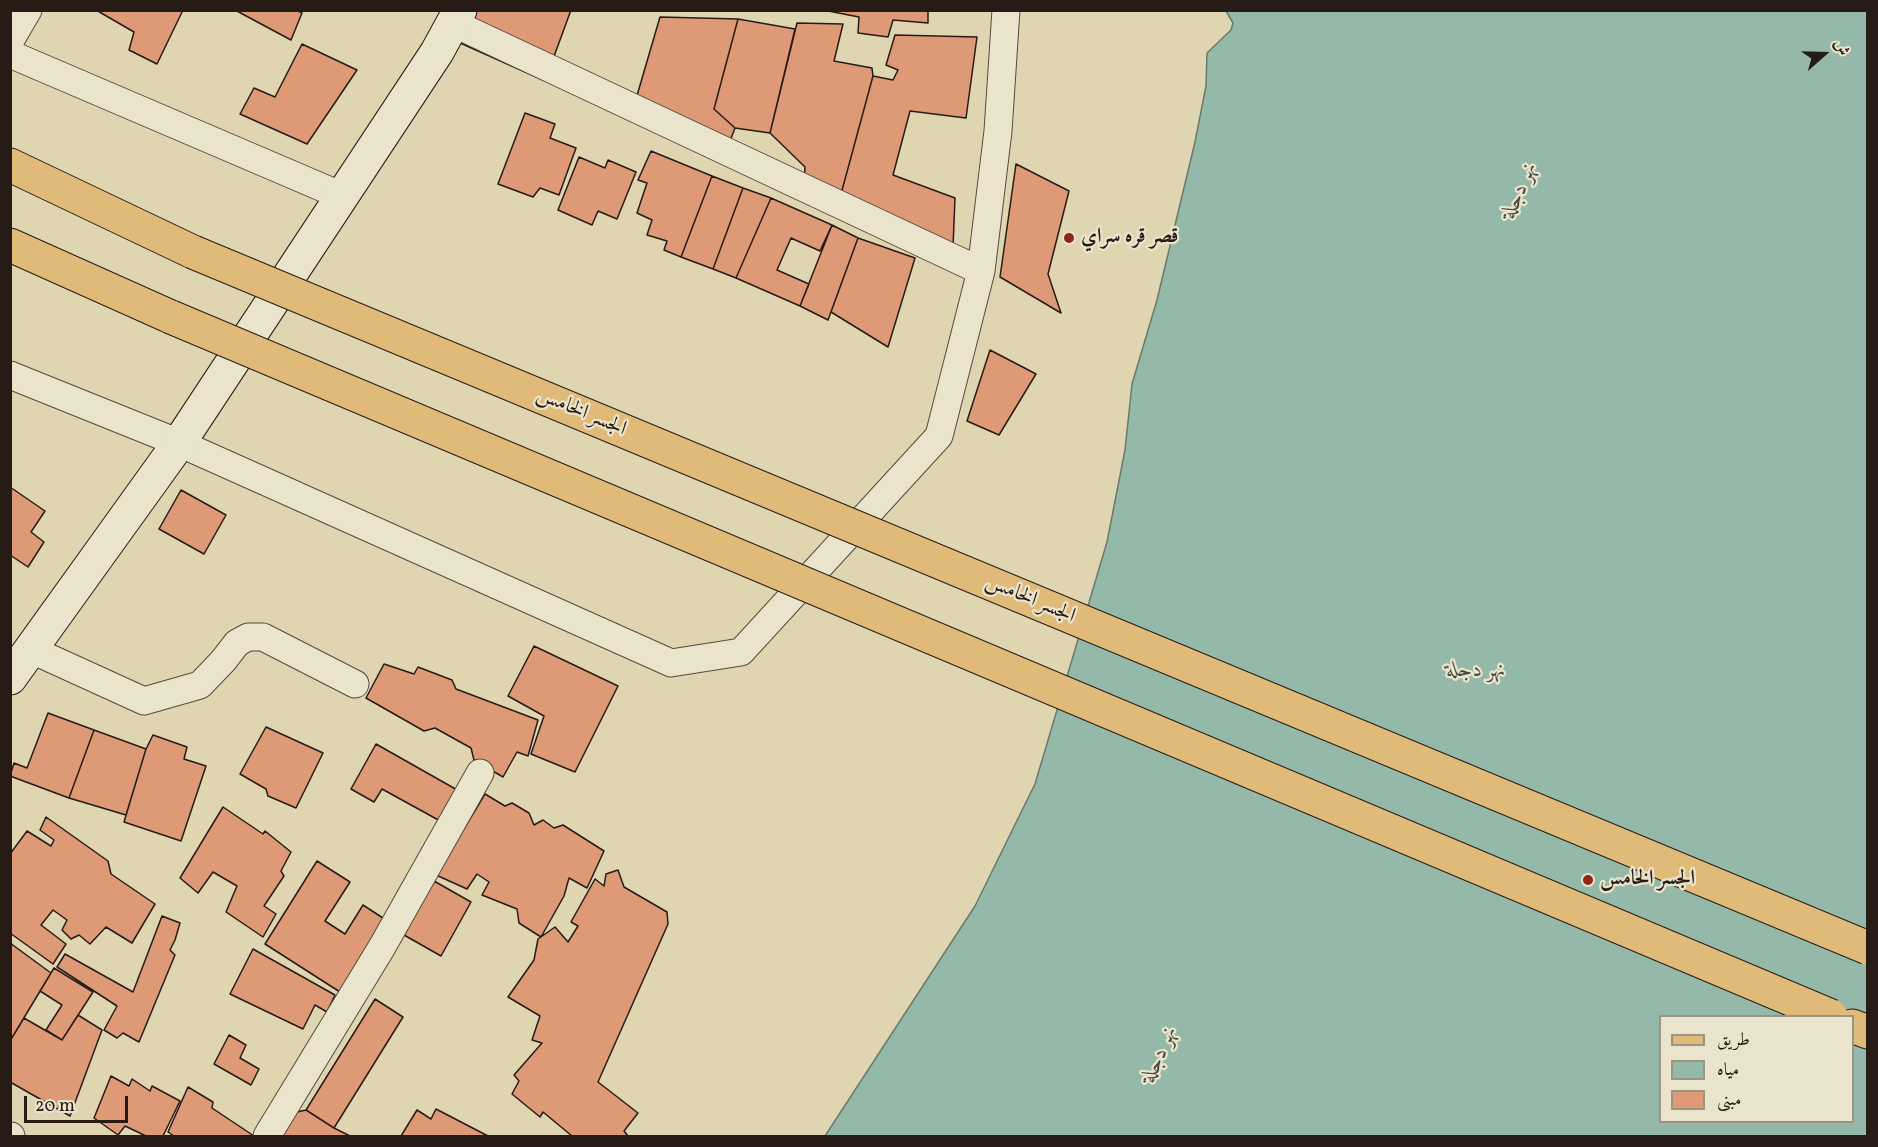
<!DOCTYPE html>
<html>
<head>
<meta charset="utf-8">
<style>
	body { margin:0 }
	#map { position:relative; width:1878px; height:1147px; overflow:hidden; background:#dfd5b0; font-family:Vollkorn,Amiri,serif }
	canvas { display:block }
	.frame { position:absolute; inset:0; border:12px solid #271b16; pointer-events:none }
	.legend { position:absolute; left:1659px; top:1015px; width:195px; height:108px; box-sizing:border-box; background:#eae4cc; border:2px solid #9c9483; margin:0; padding:8px 10px; list-style:none; font-size:18px; color:#271b16 }
	.legend li { display:flex; align-items:center; gap:12px; height:30px }
	.legend b { width:30px; border:2px solid #9c9483 }
	.north { position:absolute; left:1794px; top:24px; width:60px; height:60px; -webkit-text-stroke:4px #eae4cc; paint-order:stroke; rotate:70deg; font-size:16px; font-weight:700; line-height:24px; text-align:center; color:#271b16 }
	.north::after { content:''; display:block; margin:auto; width:21px; height:27px; background:#271b16; clip-path:polygon(50% 0,100% 100%,50% 72%,0 100%) }
	.scale { position:absolute; left:24px; top:1096px; width:104px; height:27px; box-sizing:border-box; border:3px solid #271b16; border-top:0; padding-left:8px; font-size:18px; line-height:21px; white-space:nowrap; color:#271b16; -webkit-text-stroke:4px #eae4cc; paint-order:stroke }
</style>
</head>
<body>
<div id="map">
<canvas width="1878" height="1147"></canvas>
<div class="frame"></div>
<ul class="legend">
<li><b style="height:8px;background:#e0ba78"></b>طريق</li>
<li><b style="height:16px;background:#94b9a8"></b>مياه</li>
<li><b style="height:16px;background:#de9a76"></b>مبنى</li>
</ul>
<div class="north">ش</div>
<div class="scale">20 m</div>
</div>
<script>
const context = document.querySelector('canvas').getContext('2d');
context.lineJoin = 'round';
function fillPath(path, color) {
  context.fillStyle = color;
  context.fill(path, 'evenodd');
}
function stroke(path, color, width, dash) {
  context.strokeStyle = color;
  context.lineWidth = width;
  context.lineCap = dash ? 'butt' : 'round';
  context.setLineDash(dash || []);
  context.stroke(path);
}
function write(font, color, halo, rows, align = 'center') {
  context.font = font + ' Vollkorn,Amiri,serif';
  context.lineWidth = 4.5;
  context.setLineDash([]);
  context.textBaseline = 'middle';
  context.strokeStyle = halo;
  context.fillStyle = color;
  for (const [text, x, y, turn = 0] of rows) {
    context.save();
    context.translate(x, y);
    context.rotate((+turn || 0) * Math.PI / 180);
    context.textAlign = isNaN(turn) ? turn : align;
    if (halo) context.strokeText(text, 0, 0);
    context.fillText(text, 0, 0);
    context.restore();
  }
}
const water = new Path2D(`
	M1226,11H1867V1136H825L975,906L1035,784L1107,542L1125,450L1132,384L1157,300L1195,142L1206,86L1207,53L1231,30L1233,23ZM1660,1016H1852V1122H1660Z`);
const building = new Path2D(`
	M96,10H183L157,64L129,50L134,32Z
	M235,10H296L302,13L291,40Z
	M470,10H571L549,70L543,80L458,42Z
	M823,10H928V23L893,20L888,37L858,33L859,17Z
	M660,17L738,19L714,109L735,128L725,154L631,116Z
	M738,19L795,29L770,133L735,128L714,109Z
	M797,23L843,24L834,61L872,68L873,76L841,194L804,184L805,167L770,133Z
	M895,35L977,37L966,118L910,111L893,175L955,198L953,247L841,194L873,76L893,80L898,70L886,65Z
	M302,44L357,70L307,144L240,114L254,88L275,97Z
	M525,113L555,124L550,138L576,148L559,195L540,188L533,197L498,184Z
	M651,151L712,176L681,257L664,250L667,241L647,235L652,220L637,213L647,183L638,180Z
	M579,157L605,168L608,160L636,172L617,219L598,211L592,225L558,210Z
	M1016,164L1069,191L1048,274L1061,313L1000,277Z
	M712,176L743,188L713,269L681,257Z
	M743,188L771,198L736,278L713,269Z
	M771,198L832,225L820,251L791,238L777,270L809,284L800,306L736,278Z
	M832,225L858,238L828,320L800,306Z
	M858,238L915,258L888,347L831,312Z
	M990,350L1036,374L999,435L967,421Z
	M10,487L45,511L31,532L44,542L28,567L10,555Z
	M181,490L226,515L204,554L159,529Z
	M534,646L618,686L575,772L531,754L544,716L508,696Z
	M384,664L414,674L418,667L452,680L456,689L538,720L528,756L517,752L503,777L474,760L471,748L435,728L424,731L366,698Z
	M48,713L94,730L69,798L10,776L14,763L27,768Z
	M266,727L323,753L296,808L268,796L266,789L240,774Z
	M94,730L146,749L126,815L69,798Z
	M153,735L187,747L184,759L206,766L181,841L124,822L146,749Z
	M376,744L459,791L442,822L382,789L374,802L351,789Z
	M485,794L505,806L512,803L529,813L534,825L543,820L554,828L563,825L604,851L587,888L569,878L564,896L541,937L519,923L517,909L482,895L489,882L477,874L467,889L436,875Z
	M223,807L263,834L265,831L291,852L281,871L284,876L264,906L276,914L263,937L226,912L237,886L213,872L198,893L180,878Z
	M46,817L108,861L111,874L155,904L132,943L106,927L90,944L79,935L71,939L62,930L67,920L53,910L41,925L66,944L53,964L10,933V854L27,831L51,846L54,840L40,830Z
	M317,861L350,882L325,921L345,934L363,905L386,920L340,992L265,944Z
	M618,870L624,887L667,912L668,924L598,1082L638,1113L624,1131L628,1136H572L543,1112L540,1117L512,1094L519,1081L514,1075L542,1043L532,1040L540,1016L508,997L534,960L538,939L555,927L568,942L578,926L571,922L595,879L604,886L606,874Z
	M434,881L471,902L441,956L404,935Z
	M162,916L180,923L175,940L170,950L175,955L139,1042L123,1033L117,1038L104,1030L117,1006L57,967L65,954L133,992Z
	M10,943L51,973L10,1041Z
	M253,949L335,995L327,1012L315,1005L303,1029L230,994Z
	M54,968L93,992L62,1040L46,1030L62,1005L40,991Z
	M375,999L403,1017L334,1128L306,1110Z
	M78,1015L102,1030L70,1116L10,1082V1041L24,1018L62,1040Z
	M229,1035L246,1045L240,1058L259,1069L251,1085L214,1064Z
	M111,1076L129,1086L132,1079L150,1091L152,1086L180,1101L163,1136H146L125,1126L118,1135L94,1118Z
	M188,1087L213,1102L212,1108L254,1136H174L168,1132Z
	M436,1109L488,1136H401L417,1110L431,1119Z
	M306,1110L334,1128L350,1136H281L297,1112Z`);
const street = new Path2D(`
	M453,23L981,271
	M10,41L28,10
	M10,54L342,196
	M10,375L179,443L671,663L741,652L939,436L981,271L998,131L1006,10
	M32,650L144,701L200,685L223,661L237,643L248,637H263L355,684
	M10,1136H11
	M267,1136L382,947L480,773`);
const secondary = new Path2D(`
	M10,678L179,443L437,52L460,10`);
const primary = new Path2D(`
	M10,165L193,252
	M10,245L171,317
	M1852,1026L1868,1032`);
const primaryBridge = new Path2D(`
	M193,252L1868,948
	M171,317L1831,1016`);
const markers = [
	[1069,238,6,"#8f2418"],
	[1588,880,6,"#8f2418"]
];
const poiNames = [
	["قصر قره سراي",1081,238],
	["الجسر الخامس",1600,880]
];
const streetNames = [
	["الجسر الخامس",581,413,23],
	["الجسر الخامس",1030,600,23]
];
const waterNames = [
	["نهر دجلة",1521,191,-67],
	["نهر دجلة",1476,672],
	["نهر دجلة",1161,1055,-67]
];
fillPath(water, '#94b9a8');
stroke(water, '#687a6e', 1.5);
fillPath(building, '#de9a76');
stroke(building, '#271b16', 1.5);
stroke(street, '#554a3c', 29);
stroke(secondary, '#271b16', 35);
stroke(primary, '#271b16', 35);
stroke(street, '#eae4cc', 27);
stroke(secondary, '#eae4cc', 33);
stroke(primary, '#e0ba78', 33);
stroke(primaryBridge, '#271b16', 35, []);
stroke(primaryBridge, '#e0ba78', 33);
for (const [x, y, r, color] of markers) {
  const dot = new Path2D();
  dot.arc(x, y, r, 0, 2 * Math.PI);
  context.fillStyle = color;
  context.fill(dot);
  stroke(dot, '#eae4cc', 2);
}
write('bold 21px', '#271b16', '#eae4cc', poiNames, 'left');
write('21px', '#271b16', '#eae4cc', streetNames);
write('italic 22px', '#484a42', '#eae4cc', waterNames);
</script>
</body>
</html>
